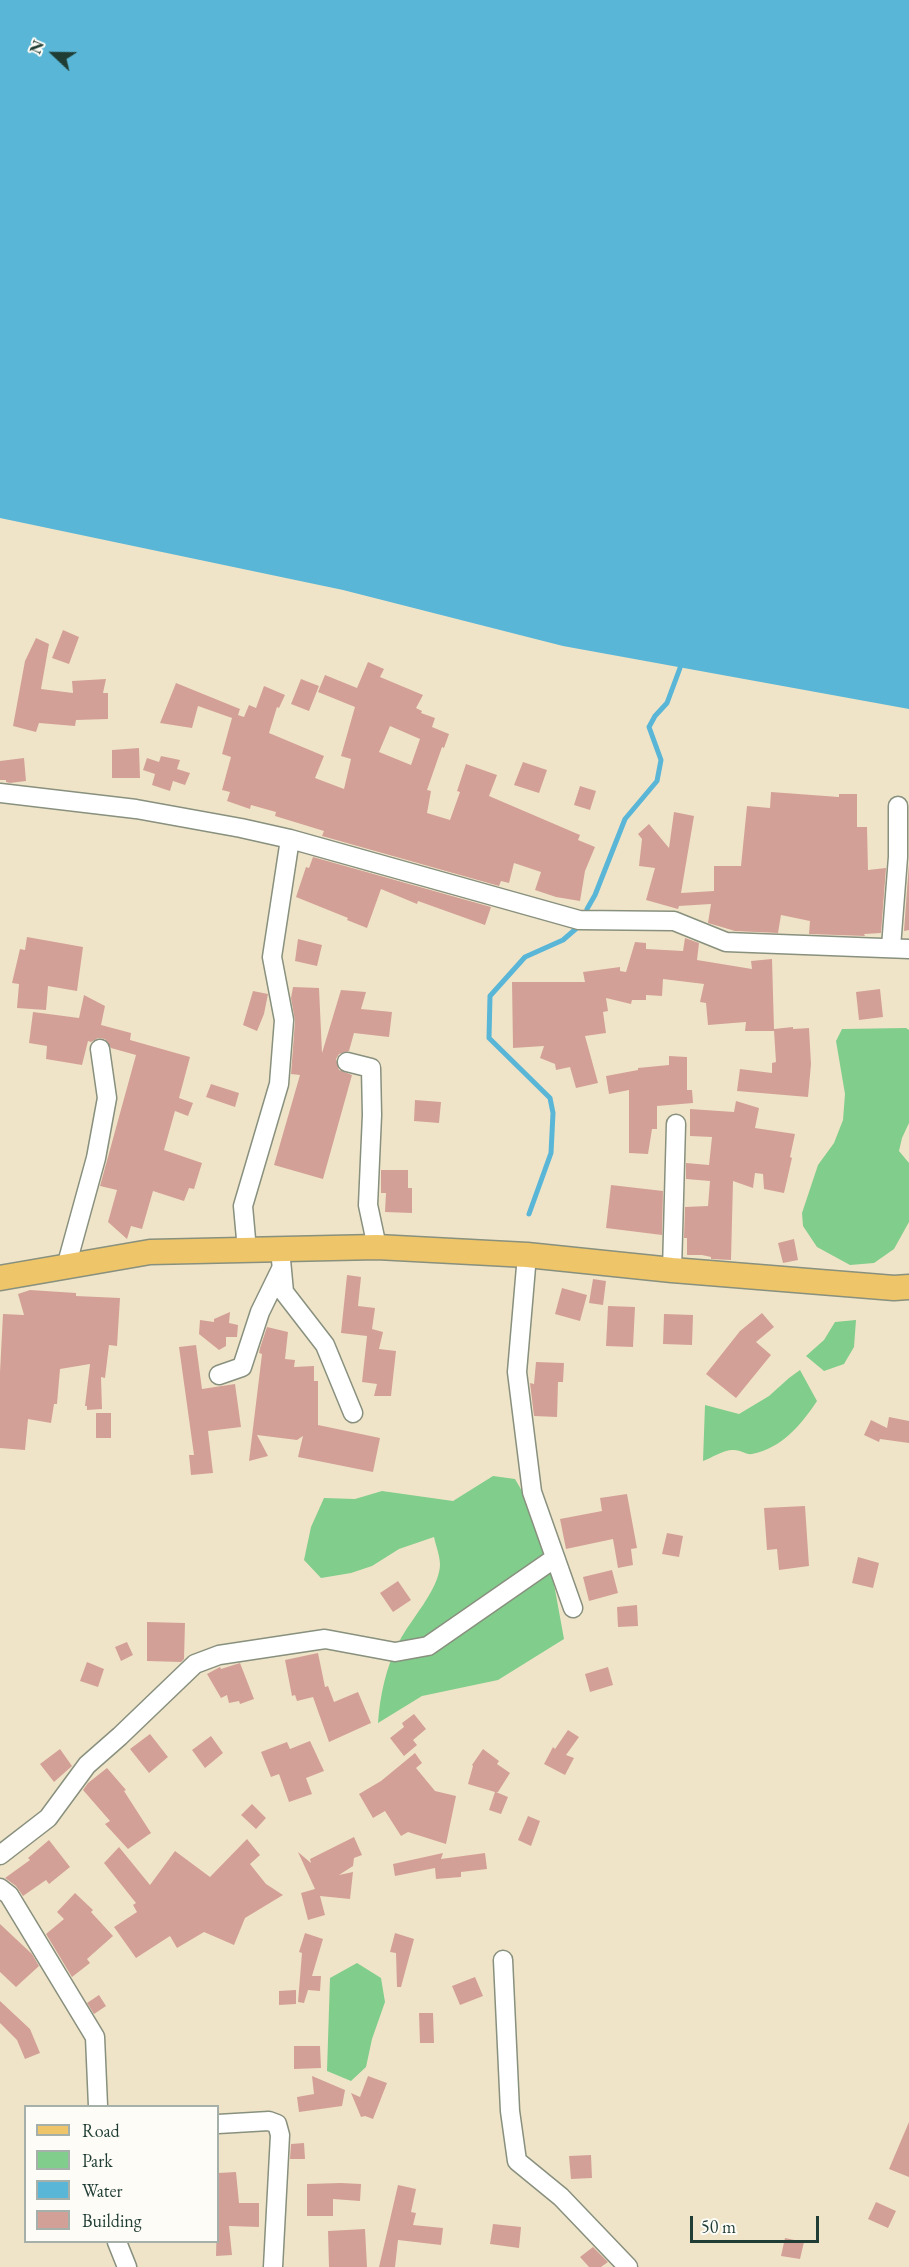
<!DOCTYPE html>
<html>
<head>
<meta charset="utf-8">
<style>
	body { margin:0 }
	#map { position:relative; width:909px; height:2267px; overflow:hidden; background:#f0e4c8; font-family:"EB Garamond",serif }
	canvas { display:block }
	.legend { position:absolute; left:24px; top:2105px; width:195px; height:138px; box-sizing:border-box; background:#fdfcf7; border:2px solid #a4b0a9; margin:0; padding:8px 10px; list-style:none; font-size:18px; color:#1f3d34 }
	.legend li { display:flex; align-items:center; gap:12px; height:30px }
	.legend b { width:30px; border:2px solid #a4b0a9 }
	.north { position:absolute; left:24px; top:24px; width:60px; height:60px; -webkit-text-stroke:4px #fdfcf7; paint-order:stroke; rotate:292deg; font-size:16px; font-weight:700; line-height:24px; text-align:center; color:#1f3d34 }
	.north::after { content:''; display:block; margin:auto; width:21px; height:27px; background:#1f3d34; clip-path:polygon(50% 0,100% 100%,50% 72%,0 100%) }
	.scale { position:absolute; left:690px; top:2216px; width:129px; height:27px; box-sizing:border-box; border:3px solid #1f3d34; border-top:0; padding-left:8px; font-size:18px; line-height:21px; white-space:nowrap; color:#1f3d34; -webkit-text-stroke:4px #fdfcf7; paint-order:stroke }
</style>
</head>
<body>
<div id="map">
<canvas width="909" height="2267"></canvas>
<ul class="legend">
<li><b style="height:8px;background:#eec569"></b>Road</li>
<li><b style="height:16px;background:#81cd8c"></b>Park</li>
<li><b style="height:16px;background:#59b6d7"></b>Water</li>
<li><b style="height:16px;background:#d3a098"></b>Building</li>
</ul>
<div class="north">N</div>
<div class="scale">50 m</div>
</div>
<script>
const context = document.querySelector('canvas').getContext('2d');
context.lineJoin = 'round';
function fillPath(path, color) {
  context.fillStyle = color;
  context.fill(path, 'evenodd');
}
function stroke(path, color, width, dash) {
  context.strokeStyle = color;
  context.lineWidth = width;
  context.lineCap = dash ? 'butt' : 'round';
  context.setLineDash(dash || []);
  context.stroke(path);
}
const green = new Path2D(`
	M906,1028L909,1030V1123L902,1138L899,1151L909,1163V1222L894,1249L874,1263L850,1265L817,1247L803,1226L802,1213L818,1165L834,1143L843,1120L845,1094L836,1041L842,1029Z
	M856,1320L854,1347L844,1364L824,1371L806,1356L824,1340L835,1322Z
	M800,1370L817,1401C801,1425 782,1448 752,1454C746,1455 741,1450 734,1450C725,1449 711,1458 703,1461L705,1405L739,1414L769,1396L789,1378Z
	M493,1476L515,1479L544,1529L564,1639L498,1680L422,1696L378,1723C380,1695 386,1667 399,1642C410,1620 439,1590 440,1565C440,1556 436,1546 434,1537L399,1549L372,1566L351,1573L321,1578L304,1560L311,1527L324,1498L355,1499L382,1491L453,1501Z
	M357,1963L381,1978L385,2002L372,2039L366,2067L351,2081L327,2071L330,1978Z`);
const water = new Path2D(`
	M0,0H909V709L563,646L343,590L0,518Z`);
const stream = new Path2D(`
	M587,909L595,895L625,819L657,781L661,760L649,727L655,716L667,703L680,668
	M529,1214L551,1153L553,1113L550,1098L489,1038L490,996L525,957L563,940L578,927`);
const building = new Path2D(`
	M63,630L79,637L69,664L52,658Z
	M36,638L49,644L41,689L73,693L72,681L106,679L103,693H108V719L76,720L75,726L39,723L36,732L13,726L25,661Z
	M368,662L384,669L380,677L423,695L416,708L422,711L421,713L435,718L432,727L449,734L444,748L442,747L427,790L431,791L427,813L450,820L460,792L457,791L466,764L497,775L489,796L580,835L578,840L595,847L585,871L580,901L556,897L535,890L541,872L514,863L509,883L501,881L499,886L322,836L324,831L275,816L276,812L251,805L250,809L227,801L230,792L222,790L231,757L222,754L232,718L198,706L192,728L160,723L176,683L240,709L238,715L244,717L249,705L256,708L264,686L285,695L279,708L277,707L269,733L324,756L315,778L344,789L351,759L341,756L355,707L318,692L325,675L357,688ZM390,726L420,739L411,765L379,752Z
	M301,679L319,686L309,711L291,704Z
	M139,748L140,778H112V750Z
	M161,756L180,760L177,769L190,773L185,785L173,781L170,791L152,785L155,774L143,770L147,758L159,762Z
	M24,758L26,781L10,783L6,782V780H0V761Z
	M523,762L547,770L539,793L514,785Z
	M580,786L596,791L590,810L574,805Z
	M771,792L839,797V794H857V827H867L868,870L886,868L881,933L864,934L865,936L809,934L810,921L781,915L778,933L735,931L708,923L711,904L679,906L678,909L646,900L655,868L639,866L642,839L638,834L649,824L669,848L674,812L694,816L681,893L714,891V866H741L747,806L770,808Z
	M313,857L491,907L485,925L418,901L417,904L381,889L367,928L347,920L348,918L296,897L306,867L309,868Z
	M909,863V930L904,931Z
	M27,937L83,947L77,991L48,986L46,1010L17,1008L19,984L12,983L20,949L25,950Z
	M685,938L699,943L697,960L752,969L751,961L772,959L774,1029L793,1027V1029L809,1028L811,1064L808,1097L737,1091L740,1069L772,1073V1063L776,1062L774,1031H745L746,1022L708,1025L706,1003L700,1002L704,984L663,979L662,996L646,995V1000H632L631,1004L606,998L608,1011L603,1012L606,1033L585,1036L598,1083L576,1088L570,1067L556,1070L555,1064L540,1058L544,1046L513,1048L512,982H585L583,972L620,967V971L626,972L635,942L646,943V949L683,951Z
	M298,939L322,945L317,966L295,961Z
	M293,987L319,988L322,1053L341,990L366,992L361,1009L392,1012L389,1037L354,1033L349,1051L339,1054L336,1059L339,1070L352,1075L323,1179L274,1165L300,1075L291,1074L295,1021L291,998Z
	M880,989L883,1017L859,1020L856,992Z
	M253,991L268,994L264,1014L257,1031L243,1025Z
	M84,995L105,1006L101,1025L131,1033L130,1040L190,1057L179,1098L193,1103L188,1116L175,1111L164,1150L202,1163L194,1189L189,1188L184,1201L153,1191L142,1229L131,1226L127,1239L108,1222L117,1190L100,1186L136,1055L111,1048L105,1039L98,1038L91,1042L88,1041L82,1065L46,1059L47,1046L29,1043L33,1012L79,1018Z
	M669,1056L687,1057V1090H692L693,1103L657,1106V1129H652L648,1154L629,1153V1090L609,1094L606,1076L638,1070V1068L669,1065Z
	M211,1084L239,1093L235,1107L206,1097Z
	M415,1100L441,1102L439,1123L414,1121Z
	M736,1101L759,1108L755,1128L795,1134L790,1157L792,1158L784,1193L764,1189L763,1174L755,1173L753,1188L733,1181L731,1260L711,1259V1257L702,1255H687V1238H684L685,1207L708,1206L710,1181L686,1179V1163L709,1165L712,1137L690,1136V1109L734,1112Z
	M381,1170H408V1188H412V1213L385,1212L386,1193H381Z
	M611,1185L663,1191L662,1235L606,1228Z
	M794,1239L798,1260L783,1263L778,1243Z
	M347,1275L361,1277L358,1306L375,1308L372,1329L383,1332L379,1349L396,1351L391,1396H374L377,1384L362,1382L367,1336L341,1333Z
	M593,1279L606,1281L603,1305L589,1303Z
	M562,1288L587,1295L580,1321L555,1314Z
	M30,1290L76,1293V1296L120,1298L117,1346L109,1345L105,1378L101,1377L102,1409L87,1410V1406H85L90,1364L60,1369L57,1404H54L51,1423L28,1419L25,1450L0,1448V1372L3,1314L24,1315L18,1294Z
	M608,1306L635,1307L633,1347L606,1346Z
	M230,1312L229,1323L238,1325L237,1337H226V1346L219,1350L199,1334L200,1320L214,1322V1319Z
	M762,1313L774,1327L756,1342L771,1355L736,1398L706,1374L740,1331Z
	M664,1314L693,1315L692,1345L663,1344Z
	M267,1327L288,1332L285,1359L295,1360L294,1367L314,1366V1381H318V1425L380,1438L373,1472L298,1457L303,1436L297,1440L257,1435L268,1456L249,1461L262,1354L259,1353L260,1348Z
	M196,1345L202,1389L235,1384L241,1427L208,1431L213,1473L191,1475L189,1455H194L179,1347Z
	M536,1362L564,1363L563,1382H558L557,1417L534,1416L530,1383L534,1384Z
	M96,1413H111V1438H96Z
	M889,1417L909,1421V1443L880,1439L879,1442L864,1435L871,1420L887,1428Z
	M627,1494L637,1548L631,1549L633,1565L618,1568L613,1539L566,1549L560,1519L602,1511L600,1498Z
	M805,1506L809,1566L779,1570L777,1549L767,1550L764,1508Z
	M667,1533L683,1536L679,1557L662,1554Z
	M858,1557L879,1563L873,1588L852,1583Z
	M612,1570L618,1593L589,1601L583,1577Z
	M398,1581L411,1600L393,1612L380,1593Z
	M637,1605L638,1626L618,1627L617,1607Z
	M147,1622L185,1623L184,1659L181,1662L147,1661Z
	M127,1642L133,1655L121,1661L115,1647Z
	M318,1653L325,1687L328,1686L334,1702L358,1692L371,1723L329,1742L313,1697L297,1701L295,1695L292,1696L285,1660Z
	M87,1662L104,1669L98,1687L80,1681Z
	M240,1663L254,1699L240,1704L239,1701L229,1703L227,1695L221,1698L207,1674L220,1667L221,1669Z
	M608,1667L613,1685L590,1692L585,1674Z
	M414,1714L426,1729L413,1740L417,1745L404,1756L390,1738L404,1727L402,1723Z
	M568,1730L579,1737L566,1755L574,1758L565,1775L544,1764L553,1747L555,1749Z
	M150,1734L168,1757L149,1773L130,1749Z
	M211,1736L223,1753L205,1768L192,1750Z
	M310,1741L324,1771L306,1778L312,1794L289,1802L279,1774L271,1777L261,1752L287,1742L290,1749Z
	M60,1749L72,1766L54,1782L40,1764Z
	M483,1749L499,1761L497,1764L510,1773L498,1792H496L508,1797L501,1814L489,1810L495,1792L468,1784L473,1766L472,1765Z
	M415,1753L422,1763L416,1768L435,1791L456,1796L446,1844L408,1832L401,1836L385,1811L373,1818L359,1794L381,1781Z
	M107,1768L126,1790L124,1791L151,1833L128,1849L105,1824L110,1821L83,1790L88,1783Z
	M252,1804L266,1818L256,1829L241,1815Z
	M528,1816L540,1821L531,1846L518,1840Z
	M354,1837L362,1855L354,1858L353,1866L339,1875L353,1872L350,1899L320,1896L325,1915L308,1920L301,1893L315,1889L298,1852L311,1863L310,1859Z
	M247,1839L260,1855L250,1864L266,1884L283,1895L245,1918L234,1945L204,1932L177,1948L170,1936L136,1958L114,1927L137,1912L133,1905L136,1903L104,1863L119,1847L150,1885L175,1851L210,1877Z
	M49,1840L70,1867L49,1884L46,1880L23,1896L16,1886L5,1878L30,1860L28,1858Z
	M443,1853L441,1859L485,1853L487,1869L461,1872V1877L436,1879L435,1868L395,1876L393,1864Z
	M75,1893L93,1910L91,1912L113,1936L87,1959L90,1963L72,1977L46,1934L64,1919L57,1912Z
	M0,1924L32,1954L39,1966L16,1987L0,1972Z
	M305,1933L323,1939L312,1976H321L320,1991L308,1990L304,2003L298,2002L302,1953L299,1952Z
	M395,1933L414,1939L401,1987H397L396,1953L390,1952Z
	M475,1977L483,1996L460,2005L452,1986Z
	M296,1990V2004L279,2005V1991Z
	M99,1995L106,2006L94,2014L87,2003Z
	M0,2001L30,2029L40,2053L25,2059L17,2040L0,2023Z
	M419,2013H433L434,2043H420Z
	M294,2046H320L321,2068L294,2069Z
	M312,2076L345,2090L342,2106L299,2112L297,2097L314,2094Z
	M368,2076L387,2083L373,2119L365,2116L361,2117L351,2093L360,2097Z
	M909,2122V2177L889,2169Z
	M304,2143L305,2159H290L291,2144Z
	M591,2155L592,2178L571,2179L569,2156Z
	M236,2172L239,2203H259V2227L229,2226L232,2255L216,2256L218,2173Z
	M341,2183L361,2184L360,2201L333,2199V2216H307V2184Z
	M398,2185L416,2189L411,2212L416,2213L413,2225L443,2228L441,2245L398,2240L395,2267H379Z
	M876,2202L896,2211L888,2228L868,2219Z
	M493,2224L521,2227L519,2248L490,2244Z
	M365,2229L367,2267H329L328,2231Z
	M785,2238L804,2242L800,2259L781,2256Z
	M593,2247L608,2262L601,2267H589L580,2257Z`);
const minor = new Path2D(`
	M0,793L136,809L241,828L290,839L579,920L674,921L726,942L909,949
	M891,947L898,857V806
	M347,1062L371,1068L372,1115L368,1205L377,1247
	M280,1249L284,1292L325,1345L353,1413
	M247,1250L243,1206L279,1084L284,1020L272,957L290,839
	M527,1255L517,1372L532,1492L573,1608
	M66,1267L96,1158L107,1098L100,1049
	M672,1270L676,1124
	M219,1375L242,1367L260,1312L281,1269
	M0,1855L48,1818L87,1765L120,1736L195,1664L219,1655L325,1639L395,1652L428,1646L555,1558
	M0,1888L9,1895L95,2037L98,2106
	M503,1960L510,2111L517,2161L561,2197L628,2267
	M218,2124L269,2121L277,2124L280,2135L273,2267
	M117,2242L127,2267`);
const major = new Path2D(`
	M0,1278L150,1252L377,1247L527,1255L672,1270L894,1288L909,1287`);
fillPath(green, '#81cd8c');
fillPath(water, '#59b6d7');
stroke(stream, '#59b6d7', 5);
fillPath(building, '#d3a098');
stroke(minor, '#88907e', 21);
stroke(major, '#88907e', 27);
stroke(minor, '#fff', 18);
stroke(major, '#eec569', 24);
</script>
</body>
</html>
